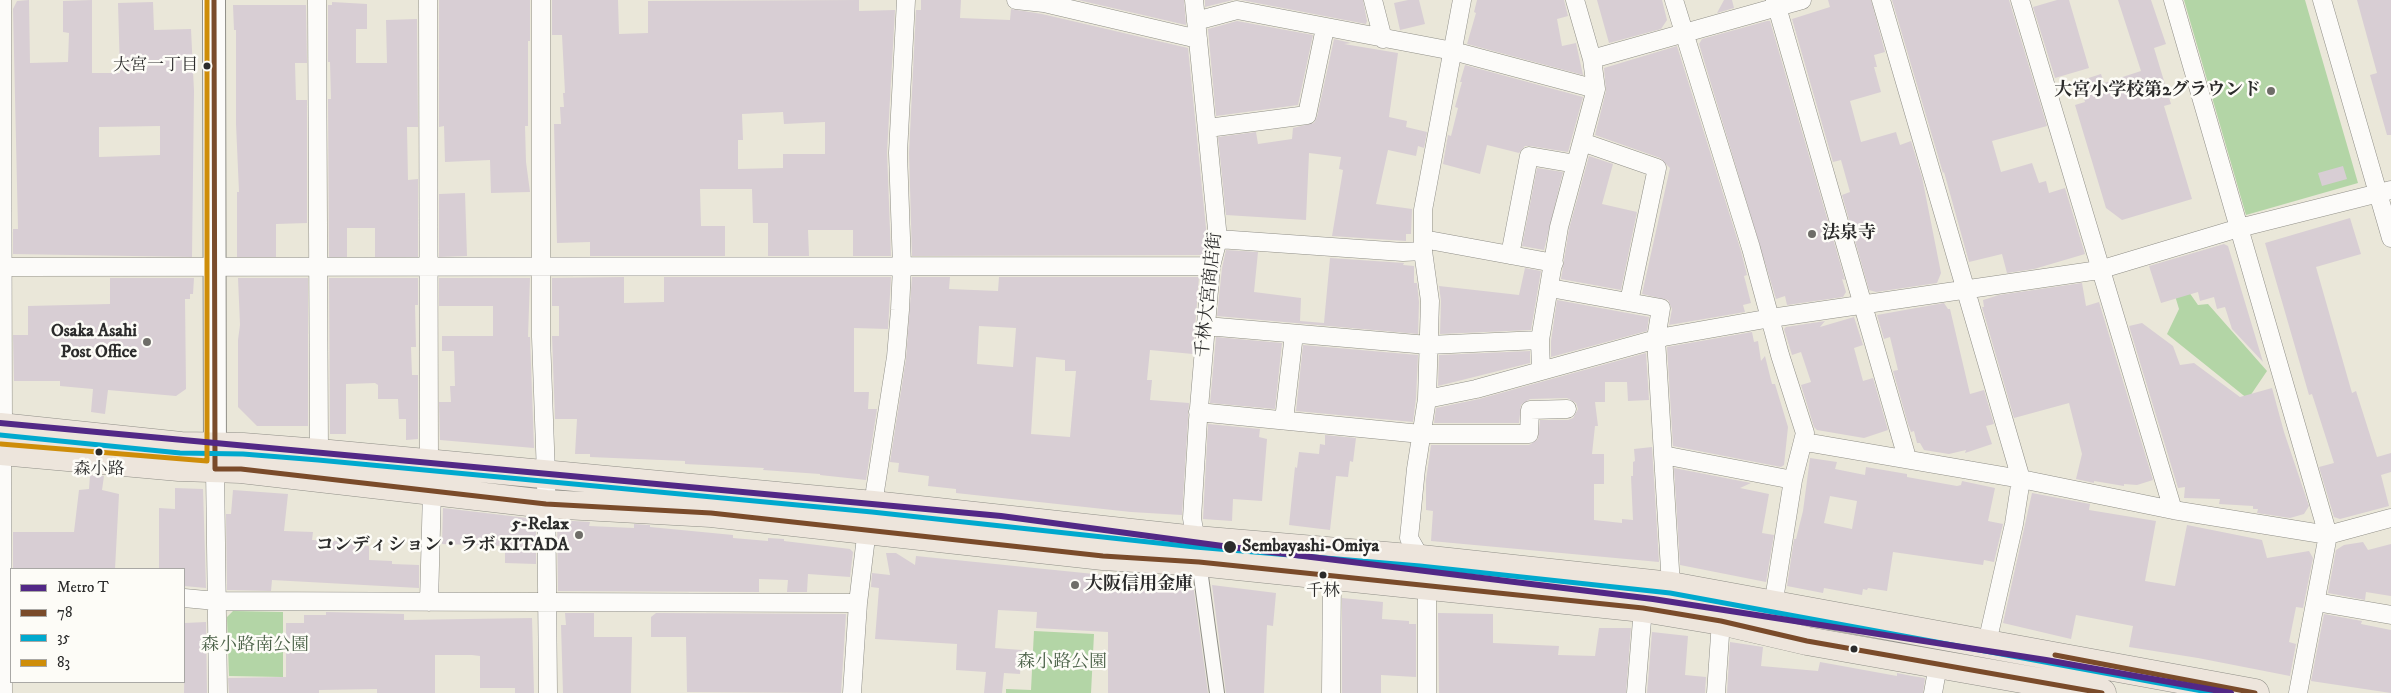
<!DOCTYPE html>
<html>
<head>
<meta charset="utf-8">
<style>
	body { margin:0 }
	#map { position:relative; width:2391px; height:693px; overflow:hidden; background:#eae7d9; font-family:"IM FELL DW Pica",serif }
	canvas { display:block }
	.legend { position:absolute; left:10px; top:568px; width:175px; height:115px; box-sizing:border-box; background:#fdfcf7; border:1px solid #a9a8a5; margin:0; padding:6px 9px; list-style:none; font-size:15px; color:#2b2b2b }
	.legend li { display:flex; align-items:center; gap:10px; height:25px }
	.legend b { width:25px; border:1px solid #a9a8a5 }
</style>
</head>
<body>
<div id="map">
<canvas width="2391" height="693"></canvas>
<ul class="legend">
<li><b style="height:6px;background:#522886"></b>Metro T</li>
<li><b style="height:6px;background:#7a4b2a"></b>78</li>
<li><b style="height:6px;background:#00a9ce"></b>35</li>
<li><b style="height:6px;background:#ce8d09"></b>83</li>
</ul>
</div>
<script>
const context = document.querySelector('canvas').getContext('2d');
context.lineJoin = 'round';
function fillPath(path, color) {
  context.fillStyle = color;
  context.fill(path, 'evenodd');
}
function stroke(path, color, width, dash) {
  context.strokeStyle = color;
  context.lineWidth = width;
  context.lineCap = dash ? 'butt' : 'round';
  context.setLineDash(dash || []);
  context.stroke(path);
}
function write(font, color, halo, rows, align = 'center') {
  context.font = font + ' "IM FELL DW Pica","Noto Serif JP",serif';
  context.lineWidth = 5;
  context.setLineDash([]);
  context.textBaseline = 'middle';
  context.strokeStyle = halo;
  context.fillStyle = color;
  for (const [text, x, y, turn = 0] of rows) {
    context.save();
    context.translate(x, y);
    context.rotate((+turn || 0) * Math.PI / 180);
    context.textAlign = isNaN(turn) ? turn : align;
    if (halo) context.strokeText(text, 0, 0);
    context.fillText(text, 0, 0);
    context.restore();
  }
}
const green = new Path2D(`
	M2184,0H2305L2358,183L2246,215Z
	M2177,275L2198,305L2208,304L2267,371L2248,399L2167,334L2179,309L2170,279Z
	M233,611L283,612V677L229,676L227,617Z
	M1034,631L1094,634L1091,693H1006V689L1031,690Z`);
const building = new Path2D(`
	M29,0L30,63L68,62L69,33L63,32V1L92,0V73H120L118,3L153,2L154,30L191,29L194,91L192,257L13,254V229H18L13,9L17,1ZM160,126V155L99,157V127Z
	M439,0H530V41H528V126H525L526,162L530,192L491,193L490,160L445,162L444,126L439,127Z
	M552,0H618L619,34L648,33V1L859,0V11L895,10L887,152L891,256H853V230H808L809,256H768V223H753L752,189H700L701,226H725V256H590V242L557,243L554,124H561L560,107H564L563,93H565L562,35H552ZM783,112L784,124L825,122V154H783V168L738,169V140H743L742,114Z
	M921,0H961L960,18L1010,20L1011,9L1042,14L1188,48L1207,238L1203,255L912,256L909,153L916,10H921Z
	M1078,0H1184L1186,25Z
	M1205,0H1233L1205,7Z
	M1241,0H1363L1367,21L1366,24Z
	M1408,0H1419L1425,24L1400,30L1394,3Z
	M1477,0H1564L1568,16L1557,19L1562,46L1576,43L1583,75L1467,44L1476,13L1474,12Z
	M1597,0H1662L1667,20L1661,29L1609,43Z
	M1724,0H1732L1734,8L1717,13Z
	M1828,0H1871L1885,52L1874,55L1877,67H1874L1881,92L1850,101L1861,142L1896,132L1900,145L1911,141L1922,177L1941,273L1937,283L1876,292L1869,290L1842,195L1850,192L1841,160L1833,162L1792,19L1830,7Z
	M1892,0H2009L2047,126L1992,141L2001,172L2032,163L2039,183L2046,181L2049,193L2065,188L2085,254L2034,269L2007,273L2002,254L1969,262L1944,172L1943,173Z
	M2057,0H2069L2089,68L2055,78L2033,7Z
	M2118,0H2151L2166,44L2154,48L2171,104L2164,106L2192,199L2122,220L2106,208L2075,105L2085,102L2079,81L2101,74L2104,83L2141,71Z
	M2357,0H2391V135H2387L2370,75L2377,73Z
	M332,2L367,4V29H356V63H387L386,20L417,19L418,127H407L408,180L418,179V257H375V228H347V257H329L328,99H331L330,62H328V5H332Z
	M233,5H306L307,63H295L296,100H307V223L276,224V257H237V192H239L236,124V30H234Z
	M1237,21L1313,35L1298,105L1216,116L1208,29Z
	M1767,21H1770L1845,280L1842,279L1846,292L1843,297L1787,305L1785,296L1776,299L1699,44L1702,39Z
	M1334,39L1351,43L1344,44L1398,53L1389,117L1407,121L1406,127L1427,132L1424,148L1418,146L1416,156L1388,150L1376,204L1412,209L1411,234H1406V241L1332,236L1343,170L1339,169L1341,157L1309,153L1306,220L1226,215L1218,137L1256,132L1258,144L1292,139L1293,128L1314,123L1317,117Z
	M1677,46L1741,251L1747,275L1744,276L1751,303L1743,305L1745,312L1669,325L1672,309L1668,300L1642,294L1670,168L1660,158L1595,135L1606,91L1604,68Z
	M1465,65L1583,97L1568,152L1530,146H1525L1519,153L1487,145L1480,174L1443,164L1448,135L1451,136L1458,108L1455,107L1462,82H1460Z
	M1589,156L1613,164L1602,204L1637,212L1621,290L1561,279L1569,229Z
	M2343,166L2347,179L2322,186L2318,173Z
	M1537,168L1563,172L1544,250L1522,246Z
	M465,193L467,256L439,257V194Z
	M2350,218L2361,254L2316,267L2352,393L2356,391L2377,457L2391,453V472L2381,475L2389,506L2340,519L2334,517L2319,467L2334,463L2312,394L2309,395L2265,243Z
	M2224,244L2228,246L2263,362L2232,329L2225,307L2217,309L2214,297L2200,301L2198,292L2161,303L2149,266Z
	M1226,250L1258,252L1254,292L1301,298L1300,321L1324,323L1330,258L1404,263L1403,265L1414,266V283H1417L1419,302L1418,334L1217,316L1222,268Z
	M1525,268L1541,271L1531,330L1440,334L1441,301L1439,286L1519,295Z
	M624,277V303L664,302V277H891L888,329L854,328V392H869L868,409H877L866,480L820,475V474L763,470L764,468L685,464V461L590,457V454H575L577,419H555L552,336H559V306H552V278Z
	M912,277H950L949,289L998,291L999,277H1199L1193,354L1150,350L1147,380H1152L1150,400L1189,403L1182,515L1131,512L956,493V489L928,486L929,476L898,472L899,463L890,462L906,359ZM979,326L1016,328L1013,367L977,364ZM1036,357L1065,360V371H1076L1070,437L1031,434Z
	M110,278H194L193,294H190V299H185L186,389L176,396L108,390L105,414L91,412L93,389L60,386V381H14L13,335H28V306L110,304Z
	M238,278H308V426H257L238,407V340L240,325Z
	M329,278H418V305H415L416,347H411L412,375H418V439L406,440V419H399L398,399H378V385L375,383L346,384V434H330Z
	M439,278H530L528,337H530L534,448L440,440L439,402H451L450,386H455L454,351H442V336H493V306H439Z
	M2082,283L2086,306L2099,302L2153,480L2137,485L2124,484V486L2094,481V483L2076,479L2082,454L2069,403L2014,418L1982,307H1984L1983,300L1999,295Z
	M1557,300L1649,317L1647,331L1551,357V341Z
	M1944,303L1948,309H1950L1970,394L1984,390L1994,424L1986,426L1992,444L1965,453L1966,450L1949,454L1924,450L1920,443H1917L1914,431L1911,432L1908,424L1893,371L1898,370L1890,337L1884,339L1877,315Z
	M1854,317L1863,345L1854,348L1863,381L1873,378L1888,430L1864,438L1817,430L1814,427L1801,385L1811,382L1801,352L1792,355L1784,329L1786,327L1825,321L1820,327Z
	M2142,323L2173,346L2180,365L2194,363L2240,397L2272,388L2284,432L2309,506L2304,514L2290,518L2257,513L2258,509H2253V506L2219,504L2220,499L2184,498L2185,487L2178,488L2129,326Z
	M1752,332L1754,342L1758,341L1761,361L1765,356L1772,384H1775L1788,427L1784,465L1781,467L1673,446L1667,347Z
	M1216,337L1282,343L1275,409L1210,403Z
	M1303,345L1418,355L1416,398L1413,422L1296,411Z
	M1530,351V363L1438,386L1439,355Z
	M1646,353L1649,400L1628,401L1627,382H1605V402H1595L1598,426H1595L1592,454H1604V484H1594V520L1622,523V519L1633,520L1631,476H1633V462L1635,461L1634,449L1652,447L1659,562L1431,541L1433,511L1426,510V480L1431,445H1529L1538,439L1540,420H1568L1573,418L1578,409L1576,403L1567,398L1530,399L1521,405L1519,423H1434L1436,408L1479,399Z
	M1208,424L1260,429L1259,437L1267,439L1262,501L1233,499L1232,521L1203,519Z
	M1325,435L1356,438L1353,462L1350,461L1348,477L1336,476L1330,530L1289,525L1295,467L1297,468L1299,452L1319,454L1320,444L1325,445Z
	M1810,458L1837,462L1835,469L1865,475L1866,467L1907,474V477L1957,486L1961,485L1962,481L1995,488L1988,521L2003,524L1994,562L1984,560L1983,565L1893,552L1887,591L1868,588L1867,590L1863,589L1862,595L1824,588L1823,593L1787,586L1794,539H1796L1803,511ZM1830,496L1857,501L1852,529L1824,523Z
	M1674,468L1751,483L1740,488L1769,494L1762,533L1774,535L1766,582L1680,565Z
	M90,475L104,476L102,490L119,494L115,569L13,568V532H74L79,490L89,489Z
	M175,488L203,489L206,588L184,586V569H159V508L175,509Z
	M233,490L288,494L284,531L313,532L312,540L358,542V546H369V560L392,561V564L419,565V588L272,580L271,591L227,590L226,514H231Z
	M2032,493L2090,504L2089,510L2156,521L2145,581L2175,586L2187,525L2262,540L2267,558L2309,551L2313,558L2303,608L2296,607L2289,642L2296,644L2290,676L2198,658L2129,647L2133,626L2076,615L2071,639L2003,623Z
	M443,508L536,519V564L505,563V546L442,544Z
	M557,520L590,522L589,526L634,528V524L650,525V527L733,535V538L768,541V538L784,539V541L850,549L853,552L850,577L808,574L807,592H787L788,580L759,579V592L558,591Z
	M2363,542L2368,550L2391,544V596L2366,592L2365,600L2328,593L2336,550L2344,545Z
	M886,553H896L915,565L916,556L1193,584L1208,693H1108V632L1036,628L1037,612L998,610L995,648L1022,650L1020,674L1004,673L1002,693H984L986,672L956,670L957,644L875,639L879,588L871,587L872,573L890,575Z
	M1212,585L1276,593L1273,626L1267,625L1264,693H1226Z
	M1342,598L1383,602L1382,619L1409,621V624H1416V677L1381,675V693H1342Z
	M326,612L404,614V620L532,618L534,693H515V688H480V656L472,655H435V693H377V689L319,690V693H229L228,678L286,677V623H304V615H326Z
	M565,613H594V637H632L631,693H563L561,625H566Z
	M656,613L846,614L841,693L687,692L686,637H651V617Z
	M1438,613L1493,614V643L1559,646L1558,655L1595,656L1599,628H1631L1626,693H1439Z
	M2324,614L2362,621L2361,624L2391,630V693L2311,681Z
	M206,622L207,693H184L185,623Z
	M1652,632L1688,636L1685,675L1706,677L1705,693H1647Z
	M1730,642L1763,647L1761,666L1818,671L1820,662L1897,676V673L1912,676L1925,678L1923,693H1727Z`);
const pedestrian = new Path2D(`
	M1199,562L1217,693`);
const minor = new Path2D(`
	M2,0L3,428
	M317,0L319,453
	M428,0L429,464
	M541,0V337L546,475L548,693
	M1016,0L1044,3L1198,39
	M1194,0L1218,239L1211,266L1198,420L1192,518L1197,549
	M1373,0L1383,39
	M1674,0L1751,248L1780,355L1805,433L1793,480L1773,606
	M1775,0L1907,458
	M1881,0L2021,479L2014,524L1987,643L1977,647
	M2020,0L2173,510
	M2173,0L2328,535L2298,693
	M2322,0L2391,238
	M1196,21L1237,10L1453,51L1596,89
	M1592,59L1802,0
	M1208,128L1307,115L1325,28
	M1582,142L1657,168L1629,302
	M1218,239L1403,252L1423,251
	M1423,239L1554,263
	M1510,255L1529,156L1576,164
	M0,267C403,268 807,266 1211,266
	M1550,288L1661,308L1656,339L1671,586
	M1206,326L1428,345L1540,340
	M1541,370L1540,340L1559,227L1596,89L1592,59L1575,0
	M1427,399L1476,389L1664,337L1771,318L2099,270L2239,228L2391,190
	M1198,412L1421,434H1529L1530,410L1567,409
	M1284,420L1294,334
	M1805,442L2021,479L2173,510L2328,535L2391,518
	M2,451L3,693
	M1663,455L1793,480
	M215,469L218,693
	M184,598L216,601L858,603
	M429,602L432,491
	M2316,602L2391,615
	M852,693L858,603L867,529L875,491L896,357L900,310L902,266L898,153L906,0
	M1331,693L1332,577
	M1427,693V585L1421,559L1409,538L1416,469L1427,399L1430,301L1423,251V210L1462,0
	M1636,693L1643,608
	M1716,693L1721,621
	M1933,693L1938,665L1947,661`);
const tertiary = new Path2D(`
	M214,0L215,463`);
const trunk = new Path2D(`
	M0,427L181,446L243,447L319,453L873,505L1196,540L1421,559L1671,586L2255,693
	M0,451L179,467L241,469L546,504L711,513L1103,556L1199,562L1643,608L1721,621L1807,641L2102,693`);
const bus1 = new Path2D(`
	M214,0L215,469H241L546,504L711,513L1103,556L1199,562L1643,608L1721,621L1807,641L2102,693
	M2055,655L2255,693`);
const bus2 = new Path2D(`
	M0,435L180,453L243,454L318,460L872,512L1195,547L1420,566L1670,593L2213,693`);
const bus3 = new Path2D(`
	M1,444L207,461V0`);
const metro1 = new Path2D(`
	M0,423L1001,516L1230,547L1653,599L2046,660L2231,693`);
const markers = [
	[207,66,4.5,"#2b2b2b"],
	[2271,91,5,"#6e6d68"],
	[1812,234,5,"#6e6d68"],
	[147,342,5,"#6e6d68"],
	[99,452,4.5,"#2b2b2b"],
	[579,535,5,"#6e6d68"],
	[1230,547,7,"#2b2b2b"],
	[1323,575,4.5,"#2b2b2b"],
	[1075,585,5,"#6e6d68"],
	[1854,649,4.5,"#2b2b2b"]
];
const busNames = [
	["大宮一丁目",198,66,"right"],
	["森小路",99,470],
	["千林",1323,592]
];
const poiNames = [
	["大宮小学校第2グラウンド",2261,91],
	["法泉寺",1822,234,"left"],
	["Osaka Asahi",137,332],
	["Post Office",137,353],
	["5-Relax",569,525],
	["コンディション・ラボ KITADA",569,546],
	["大阪信用金庫",1085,585,"left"]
];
const streetNames = [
	["千林大宮商店街",1210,295,-84]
];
const stopNames = [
	["Sembayashi-Omiya",1242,547]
];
const parkNames = [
	["森小路南公園",255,646],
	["森小路公園",1062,663]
];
fillPath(green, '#b3d5a6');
fillPath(building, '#d8ced4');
stroke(pedestrian, '#908f88', 16);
stroke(minor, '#908f88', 19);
stroke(tertiary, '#908f88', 24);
stroke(trunk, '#908f88', 29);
stroke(pedestrian, '#fcfbf9', 14);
stroke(minor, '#fcfbf9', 18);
stroke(tertiary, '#fcfbf9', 22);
stroke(trunk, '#ede5dc', 28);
stroke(bus1, '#7a4b2a', 5);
stroke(bus2, '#00a9ce', 5);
stroke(bus3, '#ce8d09', 5);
stroke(metro1, '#522886', 6);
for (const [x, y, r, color] of markers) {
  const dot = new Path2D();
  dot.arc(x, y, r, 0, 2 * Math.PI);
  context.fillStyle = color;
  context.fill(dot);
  stroke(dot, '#fdfcf7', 2);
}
write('17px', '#2b2b2b', '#fdfcf7', busNames);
write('bold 18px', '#2b2b2b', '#fdfcf7', poiNames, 'right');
write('18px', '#2b2b2b', '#fdfcf7', streetNames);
write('bold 18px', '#2b2b2b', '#fdfcf7', stopNames, 'left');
write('18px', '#4b6148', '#fdfcf7', parkNames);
</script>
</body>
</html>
